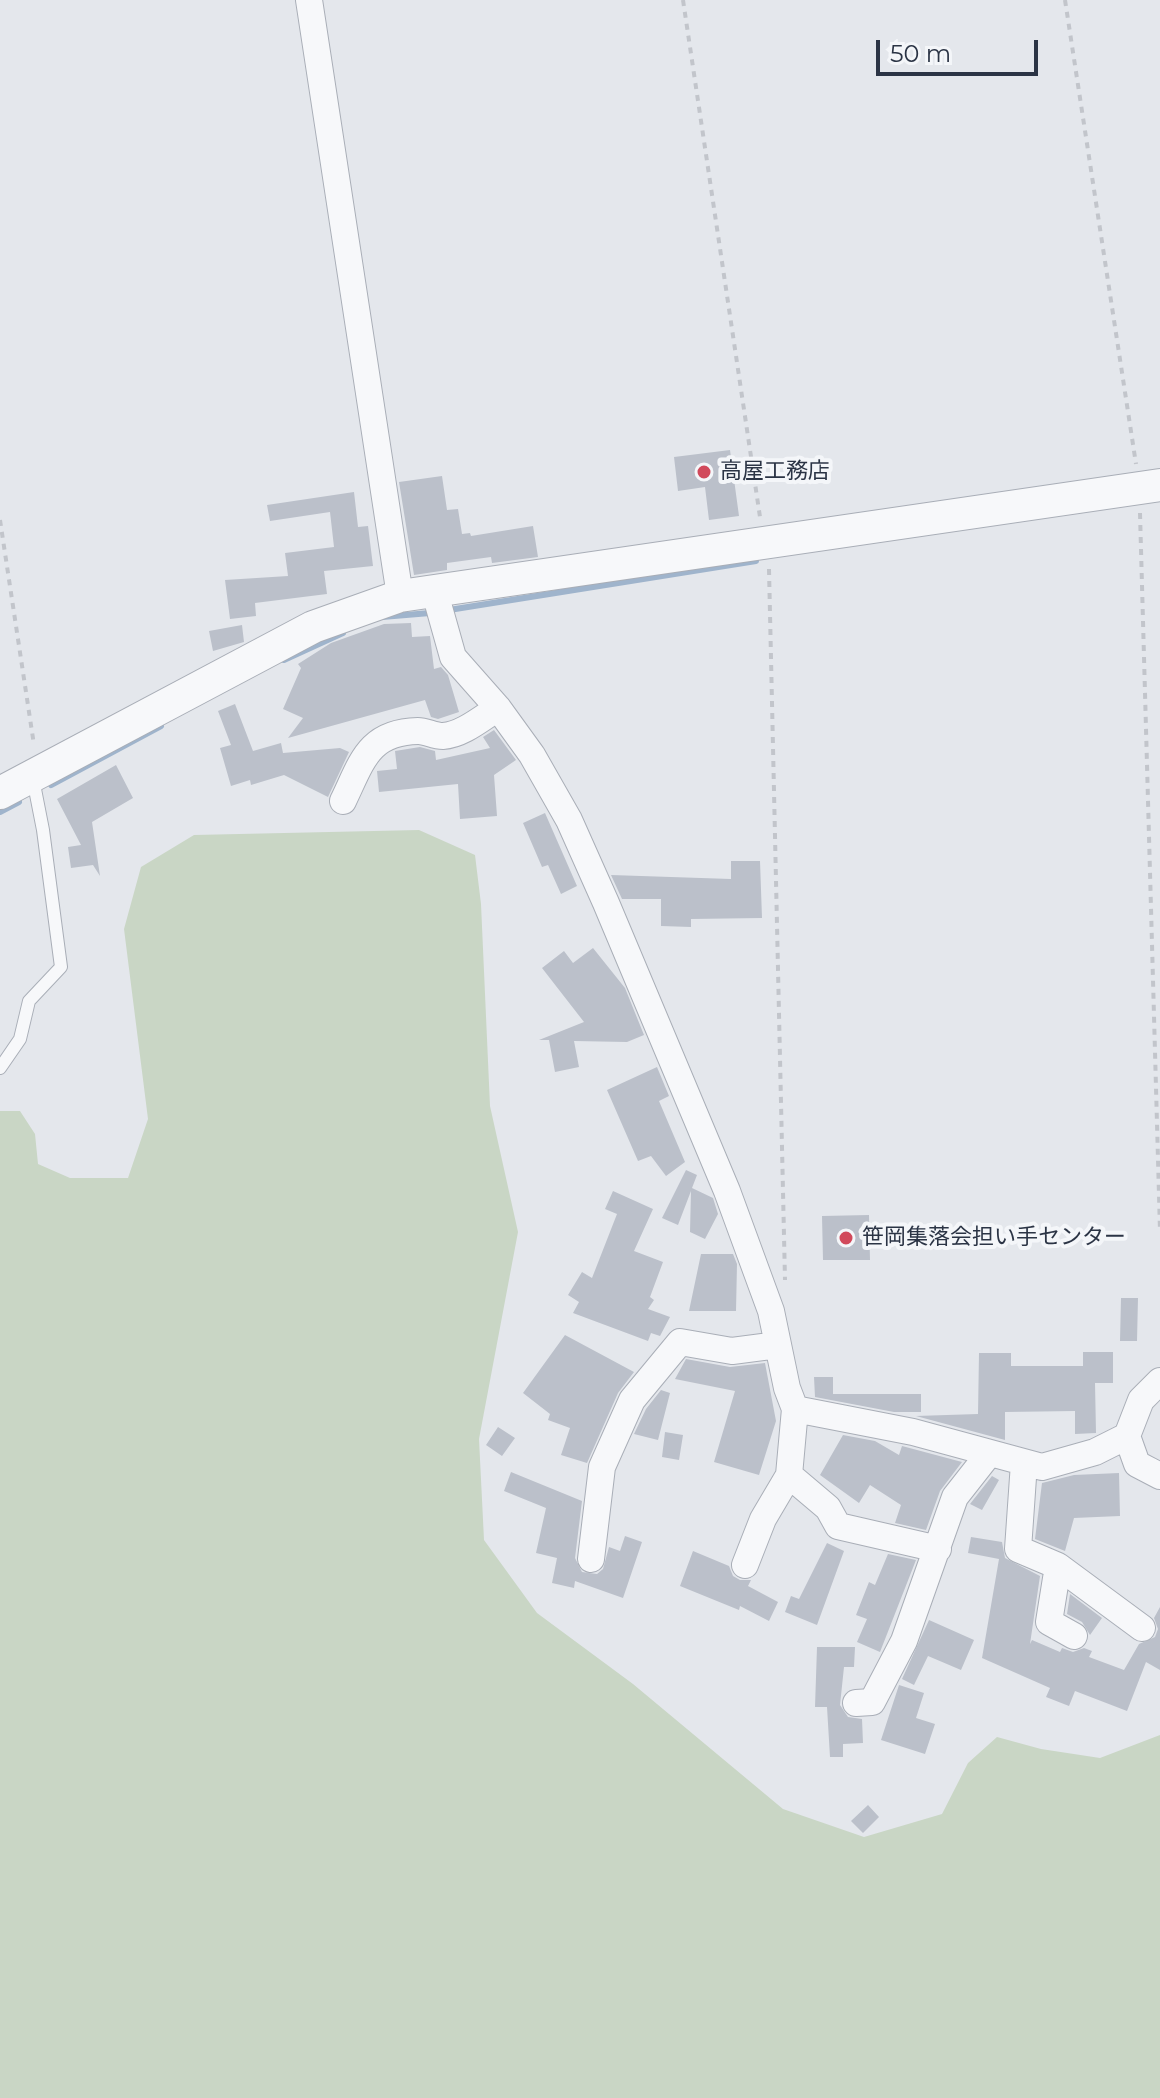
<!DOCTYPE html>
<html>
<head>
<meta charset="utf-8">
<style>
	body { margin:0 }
	#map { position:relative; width:1160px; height:2098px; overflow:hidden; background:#e4e7ec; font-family:Montserrat,sans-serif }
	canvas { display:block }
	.scale { position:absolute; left:876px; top:40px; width:162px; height:36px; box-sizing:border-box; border:4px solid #2b3445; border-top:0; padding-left:10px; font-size:24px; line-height:28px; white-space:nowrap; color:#2b3445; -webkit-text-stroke:6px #f4f6f9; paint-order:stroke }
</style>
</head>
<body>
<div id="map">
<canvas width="1160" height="2098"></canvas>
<div class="scale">50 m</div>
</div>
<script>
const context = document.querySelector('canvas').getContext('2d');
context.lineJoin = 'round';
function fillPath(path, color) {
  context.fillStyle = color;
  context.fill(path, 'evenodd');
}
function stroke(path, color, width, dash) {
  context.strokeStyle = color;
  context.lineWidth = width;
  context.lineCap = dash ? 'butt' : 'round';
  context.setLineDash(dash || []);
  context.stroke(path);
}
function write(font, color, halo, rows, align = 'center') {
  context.font = font + ' Montserrat,"Noto Sans JP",sans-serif';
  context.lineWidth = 8;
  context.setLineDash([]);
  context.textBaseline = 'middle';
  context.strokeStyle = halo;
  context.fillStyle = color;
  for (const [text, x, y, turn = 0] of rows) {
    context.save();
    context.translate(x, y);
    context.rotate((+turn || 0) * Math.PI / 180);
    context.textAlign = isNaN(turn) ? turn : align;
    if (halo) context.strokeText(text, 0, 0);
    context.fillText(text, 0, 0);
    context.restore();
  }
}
const green = new Path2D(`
	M419,830L475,855L481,904L490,1106L518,1232L479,1439L484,1540L537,1613L633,1684L783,1809L864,1837L942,1814L968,1763L997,1737L1041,1749L1100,1758L1160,1735V2098H0V1111H20L35,1134L38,1164L70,1178H128L148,1119L124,929L141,867L194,835Z`);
const stream = new Path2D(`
	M449,610L756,561
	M382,617L430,613
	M284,660L343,633
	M51,785L161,726
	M0,812L19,802`);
const building = new Path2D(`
	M730,450L739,516L709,520L705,487L678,491L674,457Z
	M442,476L447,510L458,509L462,534L470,533L471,536L533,526L538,557L492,563L491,557L447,563V570L414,575L399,482Z
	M354,492L358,527L368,526L373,566L324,571L327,594L255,603L256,616L230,619L225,580L288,576L285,553L334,547L330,512L270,521L267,505Z
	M411,623L412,637L430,636L434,669L441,667L448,675L459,712L438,719L431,717L425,700L288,738L303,718L283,709L301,668L298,664L331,643L384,624Z
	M242,625L244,642L213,651L209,631Z
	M235,704L253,751L281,743L283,753L340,748L349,752L328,797L284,775L251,785L250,780L231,786L220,748L231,745L218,711Z
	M494,730L516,760L494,775L497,816L460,819L458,784L379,792L377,771L397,769L395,751L420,747L435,751L436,760L490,748L483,737Z
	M116,765L133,798L92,822L100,876L93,865L71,868L68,847L81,845L57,799Z
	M545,813L577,886L561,894L548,865L542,867L523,823Z
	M731,861H760L762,918L691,919V927L661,926V899H622L611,875L731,879Z
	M593,948L625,988L644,1035L627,1042L574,1041L579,1067L555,1072L549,1040H539L584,1022L542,968L564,951L573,963Z
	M657,1067L669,1096L659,1101L685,1162L666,1176L651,1156L638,1161L607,1090Z
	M686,1170L697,1175L692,1188L713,1198L718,1214L705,1239L690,1232L691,1191L678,1225L662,1218Z
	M613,1191L653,1209L634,1251L663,1262L650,1297L654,1300L648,1309L670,1317L660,1336L651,1333L648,1341L573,1313L579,1302L568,1295L582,1272L592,1278L617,1214L605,1209Z
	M869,1215L870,1260H823L822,1216Z
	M701,1254H733L737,1264L736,1311H689Z
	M1121,1298H1138L1137,1341H1120Z
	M565,1335L634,1372L618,1393L587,1463L561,1455L570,1428L548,1420L550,1414L523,1393Z
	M1083,1352H1113V1383H1095L1096,1433L1075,1434V1411L1005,1412V1440L916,1416L978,1414L979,1353H1011V1366H1083Z
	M686,1359L730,1367L765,1363L776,1421L759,1475L714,1462L735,1391L675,1379Z
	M814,1377H833V1394H921V1412H894L815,1397Z
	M661,1390L670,1393L658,1440L634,1434L646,1409Z
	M498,1427L515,1438L502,1456L486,1445Z
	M665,1432L683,1435L679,1460L662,1457Z
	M843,1435L875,1441L899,1455L902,1446L962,1462L940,1491L926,1530L895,1523L901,1505L870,1485L859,1503L820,1475Z
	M511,1472L582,1501L575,1558L582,1572L597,1574L603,1569L609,1547L620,1551L625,1536L642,1542L623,1598L575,1581L574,1588L552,1583L557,1558L536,1553L546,1508L504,1491Z
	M1119,1473L1120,1516L1074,1518L1065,1551L1035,1539L1042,1483L1074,1475Z
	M992,1476L999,1480L982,1510L970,1504Z
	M971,1537L1002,1542L1005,1558L1040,1576L1030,1644L1032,1640L1060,1652L1062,1648L1073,1652L1084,1648L1092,1651L1089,1657L1124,1670L1139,1644L1155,1637L1158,1629L1154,1618L1160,1607V1670L1146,1662L1127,1711L1075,1691L1069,1706L1046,1697L1050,1688L982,1658L999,1559L968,1553Z
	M827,1543L844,1551L817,1625L785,1612L791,1596L799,1599Z
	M693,1551L729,1566L733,1576L740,1580H751L748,1586L778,1602L769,1621L740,1606L739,1610L680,1586Z
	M888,1554L916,1560L880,1652L857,1642L867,1619L856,1615L869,1582L875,1585Z
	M1070,1594L1102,1618L1090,1635L1082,1622L1067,1614Z
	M929,1620L974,1640L961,1670L928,1656L914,1685L902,1679Z
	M817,1647H855L854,1667H844L840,1705L848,1717L862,1719L863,1743L843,1744V1757H830L827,1707H815Z
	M899,1685L924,1693L916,1718L935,1724L925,1754L881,1740Z
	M868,1805L879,1817L863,1833L851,1821Z`);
const path = new Path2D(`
	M683,0L760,517
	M1065,0L1136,464
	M1140,513L1160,1231
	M0,520L34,745
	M769,569L785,1280`);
const service = new Path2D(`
	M0,1068L20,1039L29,1001L61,967L43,830L33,779`);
const minor = new Path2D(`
	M309,0L400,596
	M435,593L453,657L498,708L532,755L569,820L606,903L727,1191L771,1311L787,1388L795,1409L913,1432L1042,1467L1095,1452L1127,1436L1141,1400L1160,1381
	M343,801C362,762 368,732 418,731C426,731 434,736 443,736C462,735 482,718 498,708
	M1127,1436L1137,1464L1160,1476
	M1024,1463L1018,1549L1058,1566L1049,1622L1074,1636
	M789,1475L828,1508L838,1526L938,1549
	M591,1559L602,1467L632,1400L680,1342L732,1351L778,1345
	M745,1565L763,1519L789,1475L795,1409
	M1058,1566L1142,1628
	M856,1703L872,1702L904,1641L955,1497L988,1455`);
const tertiary = new Path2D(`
	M0,793L313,627L400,596L1160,485`);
const markers = [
	[704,472,8,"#d1495b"],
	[846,1238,8,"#d1495b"]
];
const poiNames = [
	["高屋工務店",720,472],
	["笹岡集落会担い手センター",862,1238]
];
fillPath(green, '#c9d6c5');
stroke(stream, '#9fb4cc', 6);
fillPath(building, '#bbc0ca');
stroke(service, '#a9aeb7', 14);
stroke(minor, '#a9aeb7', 28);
stroke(tertiary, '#a9aeb7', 34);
stroke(path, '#c2c5cb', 4, [6, 6]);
stroke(service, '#f7f8fa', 12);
stroke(minor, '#f7f8fa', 26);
stroke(tertiary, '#f7f8fa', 32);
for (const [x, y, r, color] of markers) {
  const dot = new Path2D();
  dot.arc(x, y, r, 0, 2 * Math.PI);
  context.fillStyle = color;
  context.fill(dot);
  stroke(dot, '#f4f6f9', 3);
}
write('22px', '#2b3445', '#f4f6f9', poiNames, 'left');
</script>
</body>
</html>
